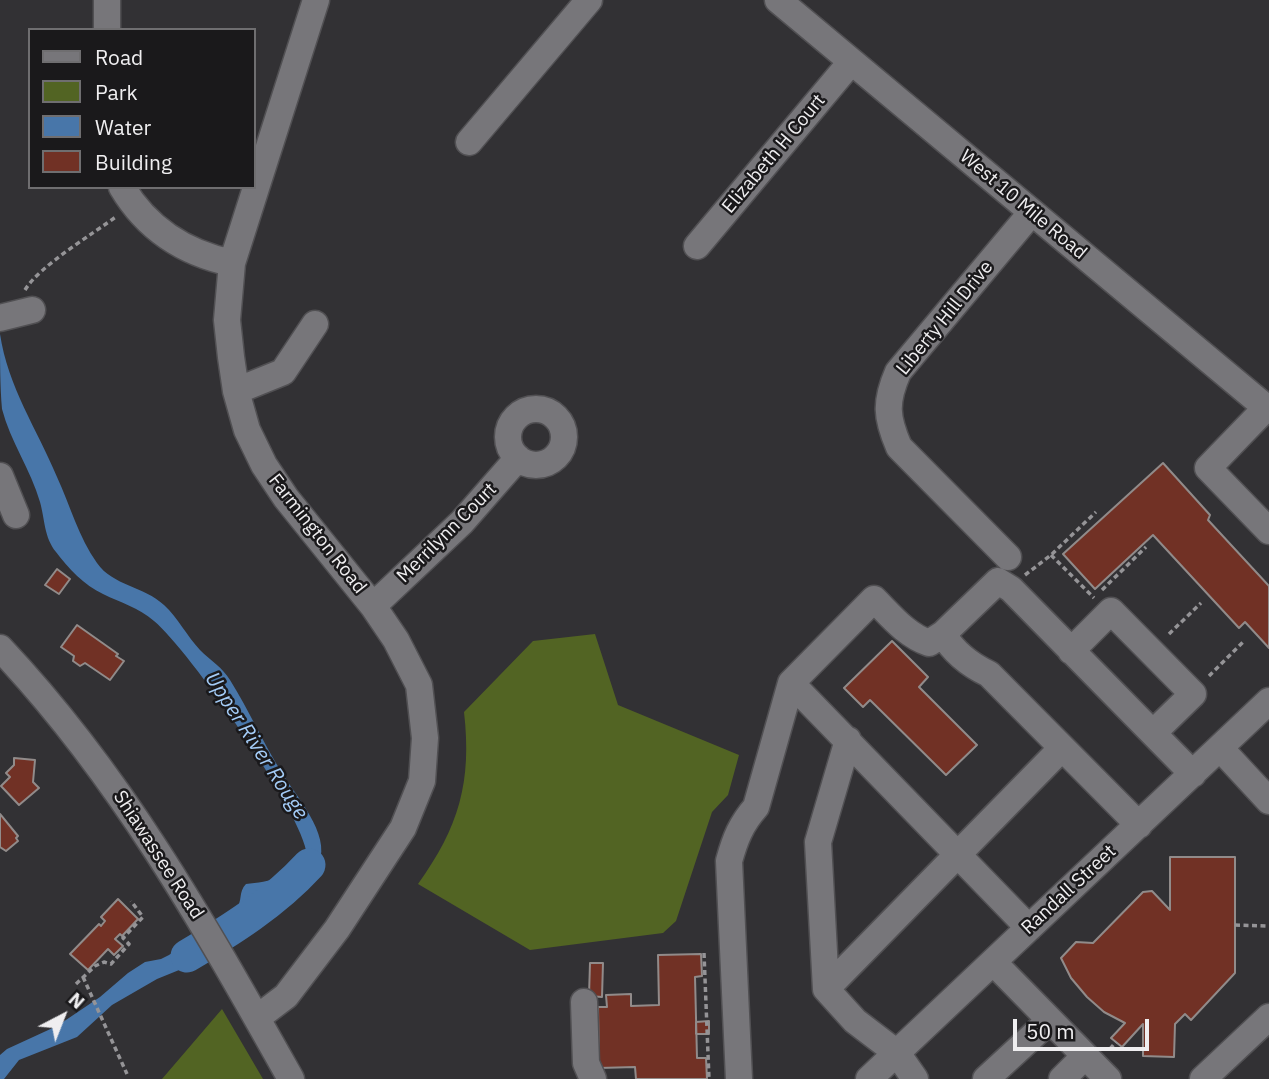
<!DOCTYPE html>
<html>
<head>
<meta charset="utf-8">
<style>
	body { margin:0 }
	#map { position:relative; width:1269px; height:1079px; overflow:hidden; background:#323134; font-family:"IBM Plex Sans",sans-serif }
	canvas { display:block }
	.legend { position:absolute; left:28px; top:28px; width:228px; height:161px; box-sizing:border-box; background:#1a191b; border:2px solid #6f6e70; margin:0; padding:9px 12px; list-style:none; font-size:21px; color:#efeef0 }
	.legend li { display:flex; align-items:center; gap:14px; height:35px }
	.legend b { width:35px; border:2px solid #6f6e70 }
	.north { position:absolute; left:28px; top:981px; width:70px; height:70px; -webkit-text-stroke:5px #1a191b; paint-order:stroke; rotate:42deg; font-size:19px; font-weight:700; line-height:28px; text-align:center; color:#efeef0 }
	.north::after { content:''; display:block; margin:auto; width:24px; height:32px; background:#efeef0; clip-path:polygon(50% 0,100% 100%,50% 72%,0 100%) }
	.scale { position:absolute; left:1013px; top:1019px; width:136px; height:32px; box-sizing:border-box; border:4px solid #efeef0; border-top:0; padding-left:9px; font-size:21px; line-height:24px; white-space:nowrap; color:#efeef0; -webkit-text-stroke:5px #1a191b; paint-order:stroke }
</style>
</head>
<body>
<div id="map">
<canvas width="1269" height="1079"></canvas>
<ul class="legend">
<li><b style="height:9px;background:#77767a"></b>Road</li>
<li><b style="height:19px;background:#526423"></b>Park</li>
<li><b style="height:19px;background:#4876a9"></b>Water</li>
<li><b style="height:19px;background:#713125"></b>Building</li>
</ul>
<div class="north">N</div>
<div class="scale">50 m</div>
</div>
<script>
const context = document.querySelector('canvas').getContext('2d');
context.lineJoin = 'round';
function fillPath(path, color) {
  context.fillStyle = color;
  context.fill(path, 'evenodd');
}
function stroke(path, color, width, dash) {
  context.strokeStyle = color;
  context.lineWidth = width;
  context.lineCap = dash ? 'butt' : 'round';
  context.setLineDash(dash || []);
  context.stroke(path);
}
function write(font, color, halo, rows, align = 'center') {
  context.font = font + ' "IBM Plex Sans",sans-serif';
  context.lineWidth = 5;
  context.setLineDash([]);
  context.textBaseline = 'middle';
  context.strokeStyle = halo;
  context.fillStyle = color;
  for (const [text, x, y, turn = 0] of rows) {
    context.save();
    context.translate(x, y);
    context.rotate((+turn || 0) * Math.PI / 180);
    context.textAlign = isNaN(turn) ? turn : align;
    if (halo) context.strokeText(text, 0, 0);
    context.fillText(text, 0, 0);
    context.restore();
  }
}
const green = new Path2D(`
	M595,634L618,705L739,755L728,795L712,812L676,921L663,933L530,950L418,884C459,827 472,782 464,712L533,641Z
	M222,1009L263,1079H162Z`);
const water = new Path2D(`
	M0,334C8,387 37,429 57,477C70,505 79,538 97,563C113,586 144,586 164,605C178,618 187,636 200,650C210,660 223,668 230,680C249,710 263,743 282,773C295,795 331,834 319,863C314,876 301,899 284,898C273,897 269,893 258,898L214,945L189,966L157,979L112,1005L77,1037L19,1060L4,1079H0V1055L7,1049L57,1026L100,997L128,973L145,962L161,959L169,955C189,942 220,927 236,909C243,901 238,892 246,884C268,882 296,877 307,855C303,813 189,650 154,621C138,607 121,603 103,594C84,585 68,568 56,552C44,537 45,520 40,502C31,470 10,441 2,409C0,386 0,358 0,334Z`);
const river = new Path2D(`
	M187,956C231,930 274,903 309,865`);
const building = new Path2D(`
	M1163,463L1210,515L1208,520L1269,586V648L1245,622L1239,628L1153,535L1095,589L1063,554Z
	M57,569L70,579L59,594L45,585Z
	M77,625L118,654L116,656L124,661L110,680L85,663L80,666L73,661L74,656L61,647Z
	M892,641L928,677L919,687L977,745L946,775L870,700L863,707L844,688Z
	M14,758L35,760L33,782L39,788L19,805L1,786L10,777L6,773L14,765Z
	M0,814L18,836L16,838L18,841L6,851L0,847Z
	M1170,857H1235V973L1191,1020L1185,1014L1175,1024L1174,1057L1143,1056V1024L1122,1047L1111,1038L1125,1023L1104,1012L1087,997L1071,978L1061,958L1076,942L1093,943L1143,892L1152,891L1170,910Z
	M118,899L138,919L122,936L120,934L115,939L123,946L114,955L108,949L88,970L70,954L99,924L101,926L105,921L101,917Z
	M701,954L702,976L695,977L697,1058H706L707,1079H636L635,1067L599,1068L598,1007H607L606,995L631,994V1006L659,1005L658,955Z
	M590,963H603L602,997L589,996Z
	M709,1021V1034H696V1022Z`);
const path = new Path2D(`
	M25,290C39,266 93,234 117,216
	M1051,555L1094,598
	M1025,575L1051,555L1096,512
	M1102,590L1146,547
	M1169,634L1201,603
	M1209,676L1244,641
	M1235,925L1269,926
	M704,953L709,1079
	M83,977L127,1074
	M76,984L95,966L104,962L111,964L129,944L123,938L143,917L131,901
	M1110,1049L1116,1042`);
const minor = new Path2D(`
	M778,0L1269,410
	M107,30V0
	M469,142L589,0
	M122,187C147,229 184,253 232,263
	M697,246L851,62
	M0,318L32,310
	M236,391L283,372L315,324
	M1266,408L1208,468L1269,531
	M508 437a28 28 0 1 1 56 0a28 28 0 1 1-56 0Z
	M0,476L16,515
	M1008,557L899,447C886,417 885,402 898,372L1032,212
	M373,606L462,522L518,458
	M943,634C954,653 970,665 989,674L1139,825
	M0,648C122,777 205,926 291,1079
	M1071,651L1111,611L1193,694L1153,733
	M791,683L1029,928
	M848,740L818,842L826,989L855,1021L897,1053L915,1079
	M1220,748L1269,801
	M993,962L1108,1079
	M826,989L1062,748
	M584,1002L586,1063L593,1079
	M257,1018L286,996L337,929L403,828L422,781L425,738L419,685L396,640L373,606L286,498L264,465L247,430L236,391L231,357L227,320L232,263L316,0
	M739,1079L729,861C735,839 741,824 756,807L791,683L874,599C891,616 906,635 929,643L943,634L998,581L1011,589L1193,774
	M869,1079L1269,701
	M986,1079L1050,1020
	M1062,1079L1085,1056
	M1203,1079L1269,1017`);
const streetNames = [
	["Elizabeth H Court",774,154,-50],
	["West 10 Mile Road",1023,205,40],
	["Liberty Hill Drive",945,318,-51],
	["Merrilynn Court",447,533,-45],
	["Farmington Road",317,534,52],
	["Shiawassee Road",158,855,57],
	["Randall Street",1069,890,-43]
];
const waterNames = [
	["Upper River Rouge",256,746,57]
];
fillPath(green, '#526423');
fillPath(water, '#4876a9');
stroke(river, '#4876a9', 33);
fillPath(building, '#713125');
stroke(building, '#918b8a', 2);
stroke(minor, '#515053', 29);
stroke(path, '#959497', 3.5, [5, 3.5]);
stroke(minor, '#77767a', 26);
write('19px', '#efeef0', '#1a191b', streetNames);
write('italic 21px', '#a4ccf7', '#1a191b', waterNames);
</script>
</body>
</html>
